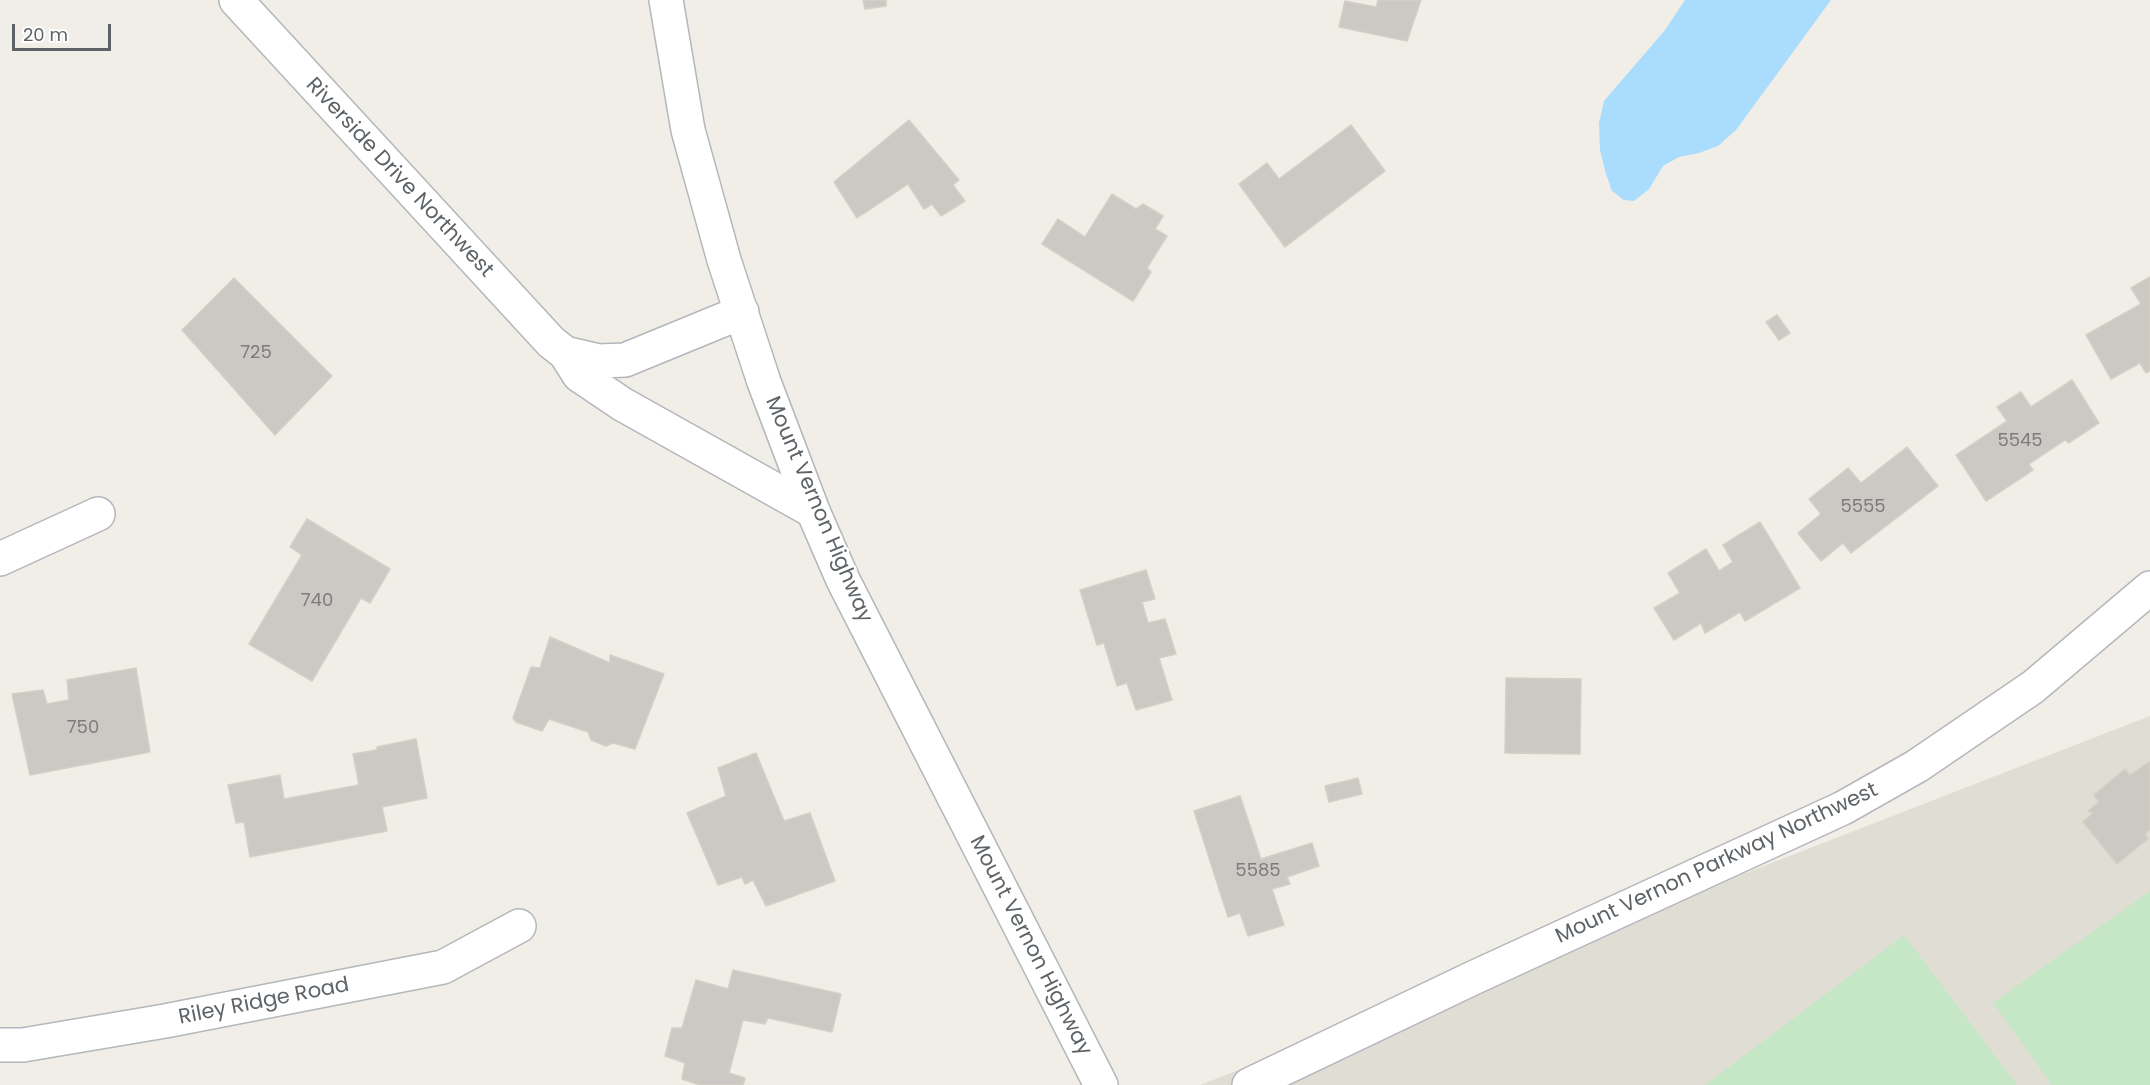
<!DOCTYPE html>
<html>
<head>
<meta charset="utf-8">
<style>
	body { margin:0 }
	#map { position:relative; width:2150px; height:1085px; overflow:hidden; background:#f0eee7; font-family:Poppins,sans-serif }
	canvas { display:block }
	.scale { position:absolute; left:12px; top:24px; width:99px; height:27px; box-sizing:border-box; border:3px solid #5e6367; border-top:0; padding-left:8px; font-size:18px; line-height:21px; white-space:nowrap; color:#5e6367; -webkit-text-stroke:4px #fff; paint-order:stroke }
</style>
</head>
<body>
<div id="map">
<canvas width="2150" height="1085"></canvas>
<div class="scale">20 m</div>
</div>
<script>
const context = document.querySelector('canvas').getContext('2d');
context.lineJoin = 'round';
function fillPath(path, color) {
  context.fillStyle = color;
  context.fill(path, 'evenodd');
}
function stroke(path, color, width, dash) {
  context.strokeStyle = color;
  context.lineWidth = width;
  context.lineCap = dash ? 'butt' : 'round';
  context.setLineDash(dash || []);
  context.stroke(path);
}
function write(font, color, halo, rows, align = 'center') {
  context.font = font + ' Poppins,sans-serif';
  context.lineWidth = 5;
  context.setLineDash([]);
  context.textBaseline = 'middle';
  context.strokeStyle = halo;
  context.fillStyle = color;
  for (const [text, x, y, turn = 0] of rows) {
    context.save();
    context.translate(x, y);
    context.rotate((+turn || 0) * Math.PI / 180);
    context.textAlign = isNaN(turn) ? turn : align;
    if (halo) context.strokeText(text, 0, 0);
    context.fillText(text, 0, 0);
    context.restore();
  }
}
const education = new Path2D(`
	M2150,716V1085H1200Z`);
const green = new Path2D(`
	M2150,891V1085H2052L1993,1003Z
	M1904,935L2017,1085H1705Z`);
const water = new Path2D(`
	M1685,0H1831L1736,130L1718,146L1699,153L1679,157L1663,166L1649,189L1634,201L1624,200L1612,191L1606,174L1600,150L1599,123L1604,101L1665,30Z`);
const building = new Path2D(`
	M863,0H886V6L865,9Z
	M1378,0H1421L1407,41L1339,27L1345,1L1376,7Z
	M909,120L959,180L953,185L965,201L941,216L932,204L924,209L908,184L857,218L834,182Z
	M1351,125L1385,171L1285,247L1239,184L1267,163L1279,179Z
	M1112,194L1136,209L1143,204L1163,216L1155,229L1167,236L1147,268L1151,272L1133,301L1042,244L1058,219L1085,237Z
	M2150,277V371L2146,373L2140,363L2111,379L2086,335L2141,304L2131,288Z
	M234,278L332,376L275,435L182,330Z
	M1777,315L1790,333L1779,340L1766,322Z
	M2072,380L2099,423L2069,443L2065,440L2029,464L2033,470L1986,501L1956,455L2007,421L1997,407L2021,392L2031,407Z
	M1907,447L1938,486L1851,553L1843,543L1821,561L1798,533L1821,514L1809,499L1848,468L1861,483Z
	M307,519L390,569L370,603L361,598L312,681L249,644L302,555L290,547Z
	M1760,522L1800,588L1745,621L1740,612L1705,633L1701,623L1674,640L1654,608L1680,593L1668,573L1706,549L1719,571L1733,562L1723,545Z
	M1146,570L1155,599L1142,602L1148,623L1165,619L1176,654L1159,658L1172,700L1136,710L1127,683L1117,686L1104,643L1097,645L1080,590Z
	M550,637L610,663V655L664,674L635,749L613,743L606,746L591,740L588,732L549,719L542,731L516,722L513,718L531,667L540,668Z
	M136,668L150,752L30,775L12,694L43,690L47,704L69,700L67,680Z
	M1506,678L1581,679L1580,754L1505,753Z
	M416,739L427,798L382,807L387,831L250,857L244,822L236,823L228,785L280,775L284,799L359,785L353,754L377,750V747Z
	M756,753L784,821L810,813L835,881L766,906L753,880L745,884L742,877L718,885L687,813L726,796L718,768Z
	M2150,761V829L2145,834L2148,839L2117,864L2083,822L2093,813L2088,811L2099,802L2094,795L2125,769L2130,775Z
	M1358,778L1362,794L1329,802L1325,786Z
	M1240,796L1261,859L1312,843L1319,866L1287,877L1290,884L1272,889L1284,925L1248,936L1240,913L1228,917L1194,811Z
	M733,970L841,994L832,1032L768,1018L765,1024L743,1020L729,1073L745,1078L743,1085H700L682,1079L685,1063L665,1056L672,1028H682L696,980L728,989Z`);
const street = new Path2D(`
	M0,559L98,514
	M0,1045H23L165,1021L443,967L519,926
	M1249,1085L1473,978L1843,808L1917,766L2033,687L2150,588`);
const secondary = new Path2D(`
	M236,0L551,342L565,353L579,375L622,404L813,511
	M666,0L688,130L724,260L764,382L813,511L843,580L1101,1085
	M565,353L599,361L625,360L742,312`);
const numberNames = [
	["725",256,353],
	["5545",2020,441],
	["5555",1863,507],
	["740",317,601],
	["750",83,728],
	["5585",1258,871]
];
const streetNames = [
	["Riverside Drive Northwest",399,178,47],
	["Mount Vernon Highway",818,510,67],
	["Mount Vernon Parkway Northwest",1717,864,-25],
	["Mount Vernon Highway",1030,946,63],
	["Riley Ridge Road",264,1002,-11]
];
fillPath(education, '#e0ddd5');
fillPath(green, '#c6e7c5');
fillPath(water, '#aaddfd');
fillPath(building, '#ccc9c4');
stroke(building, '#d5cfc5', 1.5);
stroke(street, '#b4b7bb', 36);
stroke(secondary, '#b3b7bb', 36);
stroke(street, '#fff', 33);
stroke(secondary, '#fff', 33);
write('18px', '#7a7c7e', null, numberNames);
write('21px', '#5e6367', '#fff', streetNames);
</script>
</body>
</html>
